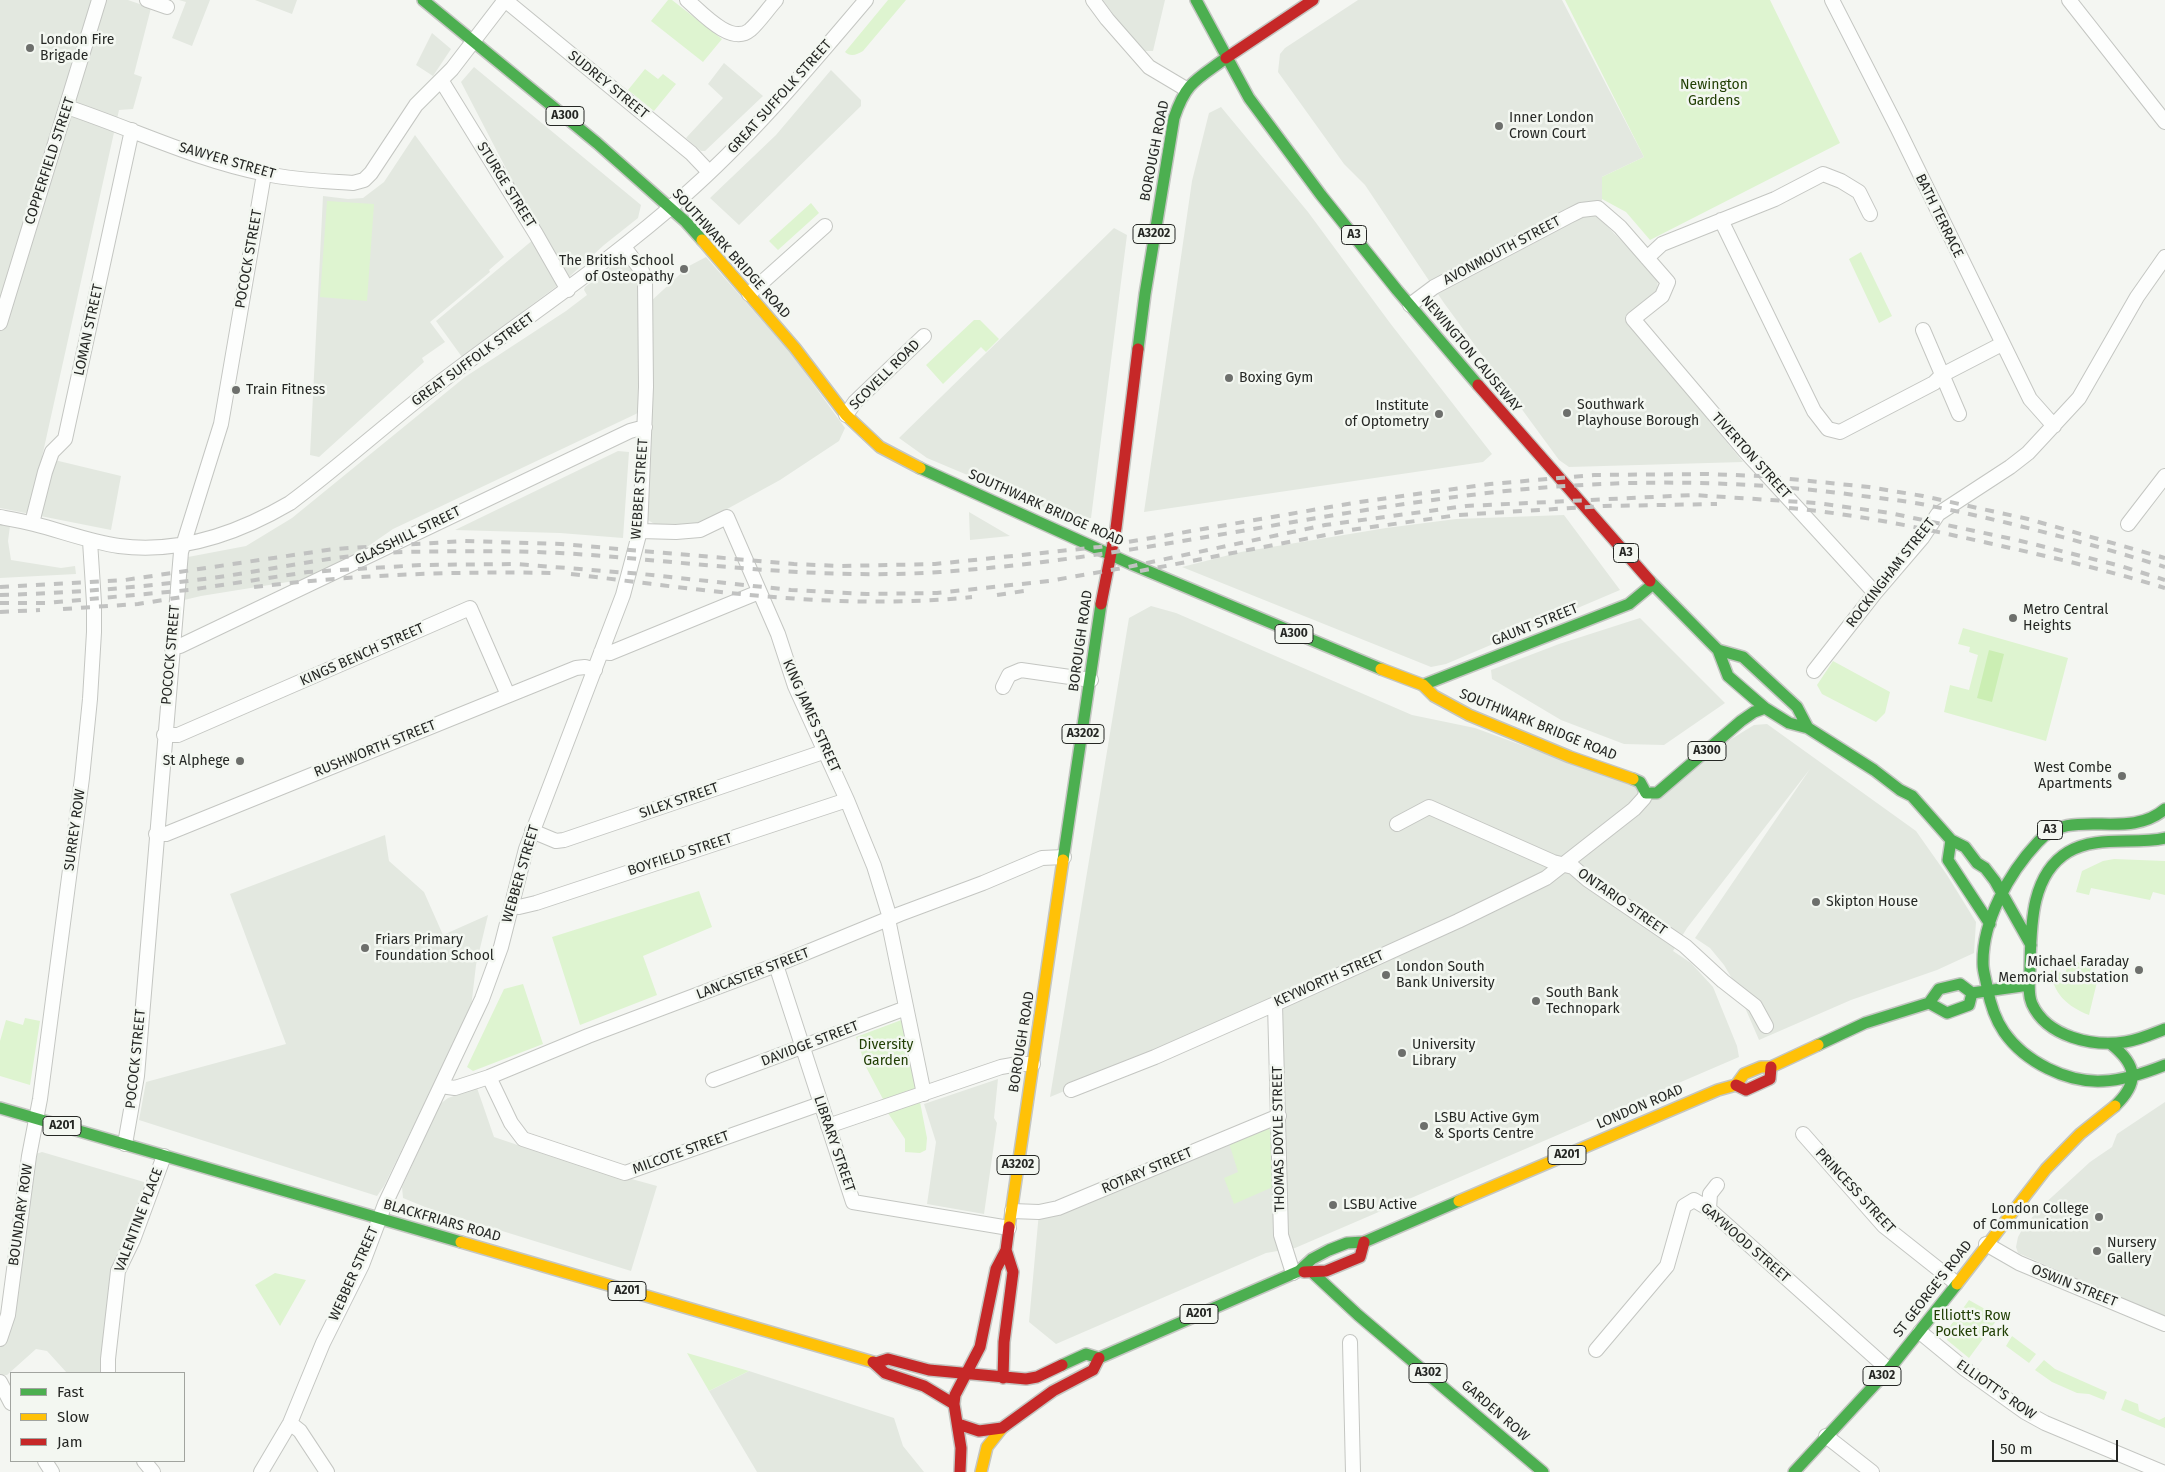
<!DOCTYPE html>
<html>
<head>
<meta charset="utf-8">
<style>
	body { margin:0 }
	#map { position:relative; width:2165px; height:1472px; overflow:hidden; background:#f4f6f2; font-family:"Fira Sans",sans-serif }
	canvas { display:block }
	.legend { position:absolute; left:10px; top:1372px; width:175px; height:90px; box-sizing:border-box; background:#f3f7f1; border:1px solid #a1a49f; margin:0; padding:6px 9px; list-style:none; font-size:15px; color:#252724 }
	.legend li { display:flex; align-items:center; gap:10px; height:25px }
	.legend b { width:25px; border:1px solid #a1a49f }
	.scale { position:absolute; left:1992px; top:1440px; width:126px; height:22px; box-sizing:border-box; border:2px solid #252724; border-top:0; padding-left:6px; font-size:15px; line-height:18px; white-space:nowrap; color:#252724; -webkit-text-stroke:4px #f3f7f1; paint-order:stroke }
</style>
</head>
<body>
<div id="map">
<canvas width="2165" height="1472"></canvas>
<ul class="legend">
<li><b style="height:6px;background:#4caf50"></b>Fast</li>
<li><b style="height:6px;background:#ffc107"></b>Slow</li>
<li><b style="height:6px;background:#c62828"></b>Jam</li>
</ul>
<div class="scale">50 m</div>
</div>
<script>
const context = document.querySelector('canvas').getContext('2d');
context.lineJoin = 'round';
function fillPath(path, color) {
  context.fillStyle = color;
  context.fill(path, 'evenodd');
}
function stroke(path, color, width, dash) {
  context.strokeStyle = color;
  context.lineWidth = width;
  context.lineCap = dash ? 'butt' : 'round';
  context.setLineDash(dash || []);
  context.stroke(path);
}
function write(font, color, halo, rows, align = 'center') {
  context.font = font + ' "Fira Sans",sans-serif';
  context.lineWidth = 5;
  context.setLineDash([]);
  context.textBaseline = 'middle';
  context.strokeStyle = halo;
  context.fillStyle = color;
  for (const [text, x, y, turn = 0] of rows) {
    context.save();
    context.translate(x, y);
    context.rotate((+turn || 0) * Math.PI / 180);
    context.textAlign = isNaN(turn) ? turn : align;
    if (halo) context.strokeText(text, 0, 0);
    context.fillText(text, 0, 0);
    context.restore();
  }
}
const built = new Path2D(`
	M0,0H128L151,8L134,74L142,77L133,109L119,110L42,457L121,476L111,530L0,508Z
	M179,0H210L192,46L172,38L186,2Z
	M255,0H297L292,14Z
	M1103,0H1165L1153,51H1140Z
	M1358,0H1562L1644,157L1602,177V199L1598,217L1658,278L1657,292L1630,324L1743,462L1569,467L1559,460L1444,303L1365,185L1344,164L1278,72L1280,54L1285,48Z
	M432,33L451,49L433,76L416,65Z
	M724,63L763,96L705,151H701L686,138L723,98L708,84Z
	M474,67L641,205L638,218L604,245L569,277L462,357L436,321L540,234L461,82Z
	M831,70L861,100V106L739,225L710,198L776,135Z
	M1221,107L1308,212L1390,323L1492,454L1483,462L1144,512L1192,181L1209,113Z
	M415,135L504,257L489,270L490,272L430,322L445,342L422,358L424,362L319,457L310,455L323,196L348,199L363,198L384,182Z
	M1114,228L1127,235L1091,518L1079,522L927,458L899,438Z
	M706,257L790,352L845,428L839,441L780,480L698,525L658,526L646,519L650,302L689,266Z
	M620,260L625,261L636,275L639,282L638,413L393,529L325,576L201,596L184,600L188,557L246,546L292,518L465,377L566,311L587,295L584,290L585,287Z
	M618,451L629,452L623,538L560,533L455,530Z
	M969,512L1010,536L970,540Z
	M1564,515L1620,590L1446,664L1431,667L1182,567L1241,552L1386,528L1456,519Z
	M0,524L10,526L8,541L11,560L61,568L75,566L76,574L0,578Z
	M1151,606L1176,613L1412,715L1475,728L1647,791L1754,725L1767,724L1916,831L1947,875L1976,922L1974,953L1937,970L1851,1000L1759,1040L1734,982L1724,965L1710,948L1695,938L1810,769L1687,928L1673,951L1691,963L1713,987L1737,1046L1739,1057L1295,1248L1266,1253L1056,1344L1029,1322L1039,1212L1271,1120L1275,1004L1050,1097L1129,618Z
	M1640,618L1725,703L1664,745L1624,744L1561,720L1492,679L1491,670L1559,644Z
	M385,835L389,861L424,892L443,935L488,915L476,965L471,1008L384,1186L377,1196L139,1120L146,1082L286,1044L230,894Z
	M998,1079L994,1118L997,1123L984,1214L927,1204L936,1142L924,1104Z
	M477,1088L494,1137L556,1158L657,1186L631,1271L425,1207L403,1198L402,1187L440,1104L448,1098Z
	M2165,1102V1317L2018,1253L2016,1247L2018,1237L2023,1228L2041,1207L2090,1162L2112,1147L2117,1134Z
	M42,1152L144,1182L146,1190L113,1272L103,1373H67L47,1351L36,1349L7,1375H0V1344L12,1328L36,1154Z
	M749,1371L894,1418L903,1446L924,1472H757L709,1391Z`);
const green = new Path2D(`
	M668,0H672L722,39L703,62L651,21Z
	M888,0H906L863,51C857,55 850,57 845,52Z
	M1565,0H1770L1840,143L1650,240L1626,212L1602,199V177L1644,157Z
	M645,69L658,79L663,74L676,84L654,111L628,90Z
	M327,201L374,204L367,301L320,297Z
	M811,203L819,213L778,250L769,241Z
	M1861,252L1892,316L1879,323L1849,259Z
	M974,320H980L999,339L986,352L981,347L943,384L926,365Z
	M1963,628L2068,658L2046,741L1944,712L1950,685L1969,690L1978,655L1969,652L1970,647L1958,644Z
	M1833,661L1890,692L1885,713L1876,722L1822,694L1817,685Z
	M2114,859L2165,861V895L2153,892L2150,900L2091,888L2089,895L2076,892L2082,871L2103,861Z
	M699,891L712,927L643,956L657,995L580,1025L552,937Z
	M2069,960L2092,966L2089,980L2097,982L2089,1015C2068,1007 2052,993 2051,970L2065,974Z
	M523,984L543,1044L473,1071L467,1067L504,989Z
	M25,1018L40,1021L30,1085L0,1076V1041L6,1020L23,1025Z
	M904,1019L917,1090L884,1101L866,1067L856,1037Z
	M920,1102L927,1138L926,1150L920,1153L905,1152V1139L888,1113Z
	M1268,1126L1275,1146V1186L1234,1204L1224,1178L1238,1172L1229,1143Z
	M275,1273L306,1280L280,1326L255,1285Z
	M1969,1300L1999,1317L1969,1358L1947,1340L1948,1329Z
	M2012,1336L2036,1354L2029,1363L2006,1346Z
	M687,1353L749,1371L709,1391Z
	M2044,1360L2055,1369L2107,1392L2104,1400L2089,1394L2077,1393L2052,1382L2035,1370Z
	M2125,1399L2138,1404L2139,1411L2159,1420L2165,1417V1428L2121,1410Z`);
const water = new Path2D(`
	M1989,650L2004,654L1992,702L1977,698Z`);
const street = new Path2D(`
	M147,0L167,7
	M505,0L691,153L709,172
	M687,0C701,12 731,46 750,30C759,22 767,10 776,0
	M1093,0L1107,19L1149,67L1186,89
	M1832,0L1898,129L2030,399L2054,426
	M2069,0L2165,122
	M441,80L536,234L568,290
	M67,107C133,129 198,161 266,174C295,180 324,181 353,183L364,180L371,173L416,105L452,69L505,0
	M1721,220L1814,411L1828,429L1840,432L1934,383L1942,375L2002,344
	M1647,258L1662,244L1775,199L1823,174L1841,181L1859,192L1870,214
	M749,294L825,226
	M1410,305L1434,287L1569,216L1581,210L1598,208L1620,227L1668,282L1662,296L1633,319L1745,451L1875,593
	M0,323L99,0
	M1923,330L1959,414
	M846,415L855,402L924,336
	M0,517C11,519 23,521 34,524C62,531 90,542 119,546C180,554 237,534 290,503C336,469 379,430 425,394C511,327 603,268 685,195C752,136 808,68 866,0
	M32,523L45,472L52,452L65,439L132,130
	M2128,524L2165,476
	M640,531L676,532L700,530L727,517L778,634L795,686L847,800L874,866L890,918
	M172,648L180,646L630,431L645,427
	M601,652L610,653L759,592
	M1814,671L1875,593L1922,538L1938,514L2010,467L2028,453L2079,398L2137,297L2165,257
	M1003,687L1009,675L1021,670L1091,680
	M164,735H178L470,608L508,695
	M1397,824L1429,807L1553,862L1573,867L1588,880L1685,946L1723,981L1755,1006L1766,1026
	M532,831L556,841L564,840L826,751
	M156,834H166L576,668L585,667L595,670
	M512,905L519,907L536,903L847,800
	M888,919L924,1094
	M776,965L853,1202L1009,1228
	M1275,1004L1281,1235L1293,1273
	M489,1077L511,1123L523,1139L625,1173L820,1104
	M713,1080L906,1008
	M441,1086L455,1088L489,1077L588,1036L776,965L900,914L983,883L1042,858L1064,857
	M1071,1090L1155,1057L1275,1004L1458,921L1546,878L1634,809L1644,798L1646,793
	M828,1126L1001,1067L1018,1064H1033
	M1803,1134L1884,1226L1956,1283
	M125,1144L137,1076L181,552L221,424L264,174
	M1709,1209L1710,1194L1717,1185
	M1012,1211L1039,1212L1058,1208L1279,1116
	M1986,1244L2019,1263L2165,1324
	M1920,1332L1965,1369L2025,1412L2045,1423L2162,1472
	M0,1339L8,1315L29,1156L40,1099L82,778L90,699L94,632V603L90,541
	M1350,1342L1353,1472
	M1596,1350L1667,1266L1684,1206L1694,1200L1709,1209L1888,1369
	M108,1373V1359L118,1271L133,1240L164,1156
	M0,1382L11,1403
	M290,1423L300,1431L327,1472
	M1826,1436L1872,1472
	M45,1461L52,1472
	M144,1461L153,1472
	M261,1472L290,1423L323,1343L362,1265L385,1204L482,999L501,947L526,849L623,595L640,531L646,387L645,281L642,271L624,247`);
const fast = new Path2D(`
	M423,0L597,143L686,222L702,240
	M1196,0L1249,98L1321,195L1397,290L1478,385
	M1138,349L1145,294L1174,118C1186,82 1196,80 1226,58
	M920,468L1131,564L1381,669
	M1650,581L1718,650L1728,676L1765,708L1789,723L1808,728L1874,770L1900,790L1912,796L1951,840L1965,847L1977,863L1985,868L1995,881L2031,945
	M1718,650L1743,657L1797,707L1808,728
	M1423,685L1629,604L1653,584
	M1633,779L1640,782L1646,793H1657L1741,721L1754,712L1765,708
	M2165,809C2127,842 2071,805 2038,842C2009,873 1982,921 1983,964C1983,972 1986,979 1987,987C1990,1003 1995,1019 2004,1032C2025,1062 2067,1083 2103,1081C2125,1080 2145,1073 2165,1065
	M2165,838C2134,845 2096,835 2068,852C2030,875 2031,928 2030,967C2030,979 2027,993 2032,1004C2047,1037 2093,1047 2125,1042C2139,1040 2152,1034 2165,1029
	M1951,840L1948,860L1990,924
	M1063,860L1101,604
	M1972,993L2029,985
	M1929,1003L1947,1013L1969,1005L1972,993
	M2111,1044C2137,1065 2140,1082 2115,1106
	M1818,1045L1865,1023L1929,1003L1939,989L1960,984L1972,993
	M0,1108L461,1242
	M1314,1274L1358,1315L1543,1472
	M1062,1365L1086,1354L1099,1358L1299,1271L1312,1259L1329,1250L1347,1243L1364,1242L1459,1201
	M1794,1472L1891,1367L1957,1284`);
const slow = new Path2D(`
	M702,240L795,348L846,415L880,447L920,468
	M1381,669L1423,685L1434,696L1469,715L1570,757L1633,779
	M1459,1201L1718,1090L1736,1085L1744,1074L1761,1067H1771L1818,1045
	M1009,1227L1063,860
	M461,1242L873,1362
	M1957,1284L2046,1169L2080,1134L2115,1106
	M981,1472L987,1447L1002,1428`);
const jam = new Path2D(`
	M1226,58L1313,0
	M1478,385L1650,581
	M1101,604L1116,528L1138,349
	M1736,1085L1746,1090L1770,1079L1771,1067
	M1304,1272L1326,1271L1360,1257L1364,1242
	M873,1362L885,1373L924,1386L954,1404
	M876,1363L888,1359L929,1370L1026,1379L1037,1377L1062,1365
	M1003,1378L1004,1342L1013,1272L1006,1250
	M958,1424L979,1431L1002,1428L1053,1391L1093,1370L1099,1358
	M960,1472L961,1448L954,1404L955,1395L980,1347L996,1269L1006,1250L1009,1227`);
const rail = new Path2D(`
	M1789,508C1856,514 1922,528 1988,543C2047,556 2107,570 2165,588
	M1140,571L1351,530L1458,515L1604,506L1717,504
	M571,574C704,590 837,611 972,597
	M0,587L125,580L334,549L465,541L561,544L794,564L841,566L935,564L1099,547L1359,502L1490,484L1594,475L1707,474L1761,476L1869,487L1923,496L2028,519L2165,558
	M254,587C352,575 452,571 551,573
	M0,595C73,593 146,587 219,577C280,568 341,554 403,552C465,551 528,550 590,555C707,564 823,580 940,572C1134,559 1323,509 1516,490C1629,479 1743,480 1855,495C1877,498 1899,500 1921,504C2003,520 2085,542 2165,567
	M997,595L1031,590
	M0,603H47L189,590L308,572L421,565L516,564L642,574L791,590L867,594L937,593L1049,581L1128,567L1325,525L1466,506L1693,495L1817,503L1890,513L2017,540L2121,566L2165,580
	M63,609L138,604L182,597
	M0,612L40,610`);
const markers = [
	[30,48,5,"#6d6f6c"],
	[1499,126,5,"#6d6f6c"],
	[684,269,5,"#6d6f6c"],
	[1229,378,5,"#6d6f6c"],
	[236,390,5,"#6d6f6c"],
	[1567,413,5,"#6d6f6c"],
	[1439,414,5,"#6d6f6c"],
	[2013,618,5,"#6d6f6c"],
	[240,761,5,"#6d6f6c"],
	[2122,776,5,"#6d6f6c"],
	[1816,902,5,"#6d6f6c"],
	[365,948,5,"#6d6f6c"],
	[2139,970,5,"#6d6f6c"],
	[1386,975,5,"#6d6f6c"],
	[1536,1001,5,"#6d6f6c"],
	[1402,1053,5,"#6d6f6c"],
	[1424,1126,5,"#6d6f6c"],
	[1333,1205,5,"#6d6f6c"],
	[2099,1217,5,"#6d6f6c"],
	[2097,1251,5,"#6d6f6c"]
];
const shields = [
	[565,116,38],
	[1154,234,42],
	[1354,235,25],
	[1626,553,25],
	[1294,634,38],
	[1083,734,42],
	[1707,751,38],
	[2050,830,25],
	[62,1126,38],
	[1567,1155,38],
	[1018,1165,42],
	[627,1291,38],
	[1199,1314,38],
	[1428,1373,38],
	[1882,1376,38]
];
const shieldNames = [
	["A300",565,116],
	["A3202",1154,234],
	["A3",1354,235],
	["A3",1626,553],
	["A300",1294,634],
	["A3202",1083,734],
	["A300",1707,751],
	["A3",2050,830],
	["A201",62,1126],
	["A201",1567,1155],
	["A3202",1018,1165],
	["A201",627,1291],
	["A201",1199,1314],
	["A302",1428,1373],
	["A302",1882,1376]
];
const poiNames = [
	["London Fire",40,40],
	["Brigade",40,56],
	["Inner London",1509,118],
	["Crown Court",1509,134],
	["The British School",674,261,"right"],
	["of Osteopathy",674,277,"right"],
	["Boxing Gym",1239,378],
	["Train Fitness",246,390],
	["Southwark",1577,405],
	["Playhouse Borough",1577,421],
	["Institute",1429,406,"right"],
	["of Optometry",1429,422,"right"],
	["Metro Central",2023,610],
	["Heights",2023,626],
	["St Alphege",230,761,"right"],
	["West Combe",2112,768,"right"],
	["Apartments",2112,784,"right"],
	["Skipton House",1826,902],
	["Friars Primary",375,940],
	["Foundation School",375,956],
	["Michael Faraday",2129,962,"right"],
	["Memorial substation",2129,978,"right"],
	["London South",1396,967],
	["Bank University",1396,983],
	["South Bank",1546,993],
	["Technopark",1546,1009],
	["University",1412,1045],
	["Library",1412,1061],
	["LSBU Active Gym",1434,1118],
	["& Sports Centre",1434,1134],
	["LSBU Active",1343,1205],
	["London College",2089,1209,"right"],
	["of Communication",2089,1225,"right"],
	["Nursery",2107,1243],
	["Gallery",2107,1259]
];
const streetNames = [
	["SUDREY STREET",608,85,39],
	["GREAT SUFFOLK STREET",780,97,-48],
	["BOROUGH ROAD",1155,151,-79],
	["COPPERFIELD STREET",50,161,-72],
	["SAWYER STREET",227,161,16],
	["STURGE STREET",506,185,58],
	["BATH TERRACE",1939,216,64],
	["AVONMOUTH STREET",1502,251,-28],
	["SOUTHWARK BRIDGE ROAD",731,254,48],
	["POCOCK STREET",249,259,-80],
	["LOMAN STREET",89,330,-78],
	["NEWINGTON CAUSEWAY",1471,354,50],
	["GREAT SUFFOLK STREET",473,360,-36],
	["SCOVELL ROAD",885,375,-45],
	["TIVERTON STREET",1751,456,48],
	["WEBBER STREET",640,489,-86],
	["SOUTHWARK BRIDGE ROAD",1046,508,24],
	["GLASSHILL STREET",408,536,-26],
	["ROCKINGHAM STREET",1891,573,-52],
	["GAUNT STREET",1535,625,-22],
	["BOROUGH ROAD",1081,641,-82],
	["POCOCK STREET",171,655,-85],
	["KINGS BENCH STREET",362,655,-24],
	["KING JAMES STREET",811,716,66],
	["SOUTHWARK BRIDGE ROAD",1538,725,22],
	["RUSHWORTH STREET",375,749,-22],
	["SILEX STREET",679,801,-19],
	["SURREY ROW",75,830,-82],
	["BOYFIELD STREET",680,855,-18],
	["WEBBER STREET",521,874,-74],
	["ONTARIO STREET",1622,902,35],
	["LANCASTER STREET",753,974,-21],
	["KEYWORTH STREET",1329,979,-24],
	["BOROUGH ROAD",1022,1042,-81],
	["DAVIDGE STREET",810,1044,-21],
	["POCOCK STREET",136,1059,-84],
	["LONDON ROAD",1640,1107,-23],
	["THOMAS DOYLE STREET",1279,1139,-91],
	["LIBRARY STREET",834,1144,71],
	["MILCOTE STREET",681,1153,-20],
	["ROTARY STREET",1147,1171,-23],
	["PRINCESS STREET",1855,1191,47],
	["BOUNDARY ROW",21,1215,-82],
	["VALENTINE PLACE",139,1220,-69],
	["BLACKFRIARS ROAD",442,1221,16],
	["GAYWOOD STREET",1745,1243,41],
	["WEBBER STREET",354,1274,-66],
	["OSWIN STREET",2074,1286,22],
	["ST GEORGE'S ROAD",1933,1289,-52],
	["ELLIOTT'S ROW",1996,1390,35],
	["GARDEN ROW",1495,1411,41]
];
const parkNames = [
	["Newington",1714,85],
	["Gardens",1714,101],
	["Diversity",886,1045],
	["Garden",886,1061],
	["Elliott's Row",1972,1316],
	["Pocket Park",1972,1332]
];
fillPath(built, '#e3e8e0');
fillPath(green, '#def4d0');
fillPath(water, '#cbeeb3');
stroke(street, '#c4c6c2', 16);
stroke(fast, '#c4c6c2', 14);
stroke(slow, '#c4c6c2', 14);
stroke(jam, '#c4c6c2', 14);
stroke(street, '#fdfefd', 14);
stroke(fast, '#4caf50', 11);
stroke(slow, '#ffc107', 11);
stroke(jam, '#c62828', 11);
stroke(rail, '#c1c2c1', 4, [9, 9]);
for (const [x, y, r, color] of markers) {
  const dot = new Path2D();
  dot.arc(x, y, r, 0, 2 * Math.PI);
  context.fillStyle = color;
  context.fill(dot);
  stroke(dot, '#f3f7f1', 2);
}
for (const [x, y, w] of shields) {
  const box = new Path2D();
  box.roundRect(x - w / 2, y - 9.5, w, 19, 4);
  context.fillStyle = '#f3f7f1';
  context.fill(box);
  stroke(box, '#252724', 1);
}
write('bold 12px', '#252724', null, shieldNames);
write('14px', '#252724', '#f3f7f1', poiNames, 'left');
write('14px', '#252724', '#f3f7f1', streetNames);
write('14px', '#213f04', '#f3f7f1', parkNames);
</script>
</body>
</html>
